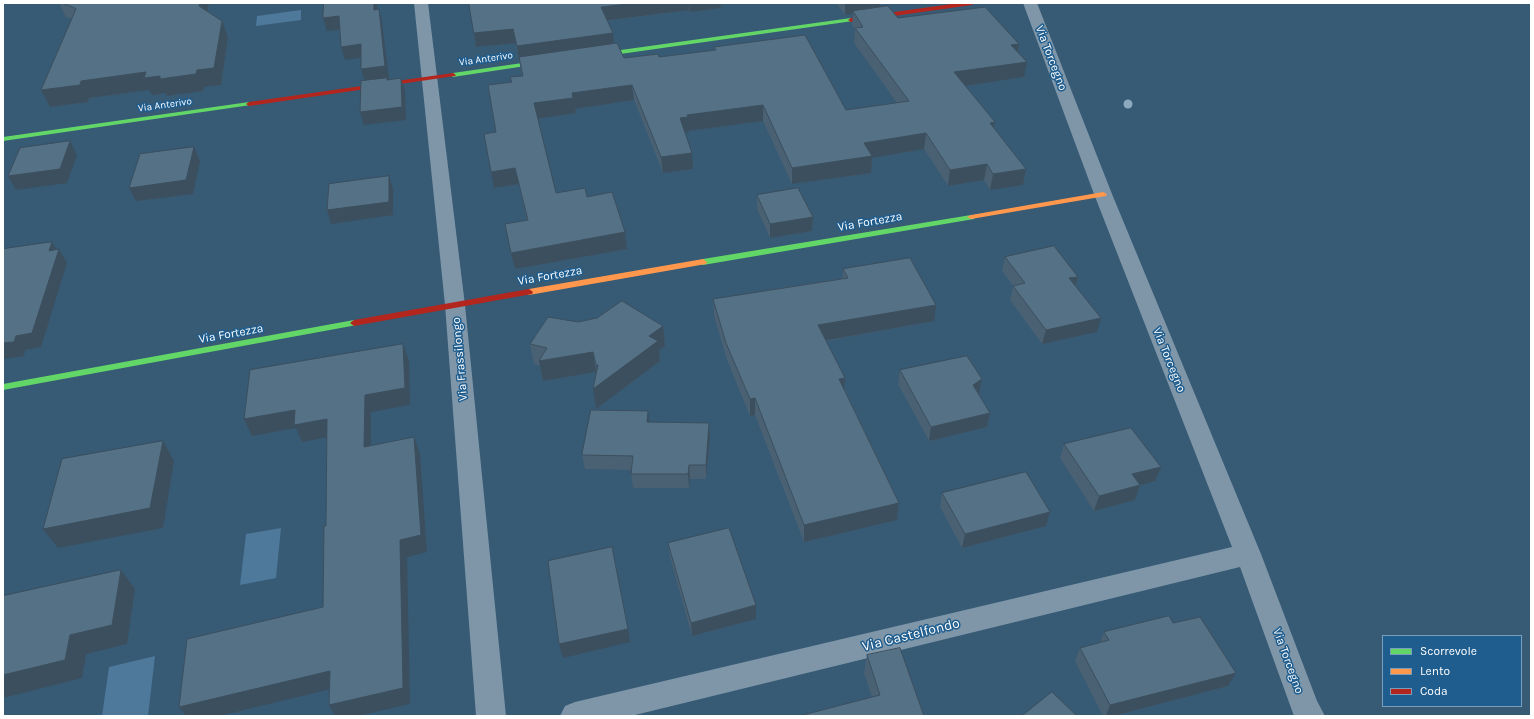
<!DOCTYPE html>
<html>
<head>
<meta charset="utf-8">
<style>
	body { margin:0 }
	#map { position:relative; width:1534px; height:719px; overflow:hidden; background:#375a75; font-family:Karla,sans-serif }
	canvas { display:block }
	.frame { position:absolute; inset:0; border:4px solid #fff; pointer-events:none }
	.legend { position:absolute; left:1382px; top:635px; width:140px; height:72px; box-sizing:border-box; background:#1e5d8e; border:1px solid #789ebb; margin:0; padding:5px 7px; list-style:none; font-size:12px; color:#fff }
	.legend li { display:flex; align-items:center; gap:8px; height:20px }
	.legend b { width:20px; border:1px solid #789ebb }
</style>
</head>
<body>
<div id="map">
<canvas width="1534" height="719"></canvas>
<div class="frame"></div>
<ul class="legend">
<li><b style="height:5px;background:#63d668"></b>Scorrevole</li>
<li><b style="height:5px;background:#ff974d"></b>Lento</li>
<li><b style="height:5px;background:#b3261e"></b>Coda</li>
</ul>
</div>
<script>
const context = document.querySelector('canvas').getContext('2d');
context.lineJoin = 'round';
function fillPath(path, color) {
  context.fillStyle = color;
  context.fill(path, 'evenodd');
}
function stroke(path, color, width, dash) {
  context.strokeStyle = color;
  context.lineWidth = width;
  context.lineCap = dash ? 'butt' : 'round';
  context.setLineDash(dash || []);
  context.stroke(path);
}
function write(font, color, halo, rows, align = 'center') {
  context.font = font + ' Karla,sans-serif';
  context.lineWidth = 3;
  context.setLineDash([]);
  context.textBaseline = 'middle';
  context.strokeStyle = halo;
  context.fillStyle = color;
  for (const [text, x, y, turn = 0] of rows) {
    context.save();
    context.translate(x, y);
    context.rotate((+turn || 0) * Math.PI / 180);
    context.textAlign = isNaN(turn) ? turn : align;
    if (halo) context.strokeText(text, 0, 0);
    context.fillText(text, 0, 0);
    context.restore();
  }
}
const water = new Path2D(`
	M301,10V20L256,26L257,16Z
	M281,528L276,578L240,585L246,534Z
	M155,656L148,716H102L109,667Z`);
const street = new Path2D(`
	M414,3H428L465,305L506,716H476L445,305Z
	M1023,3H1037L1112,194L1261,554L1317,701L1325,716H1294L1240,567L631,716H560L565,706L575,702L1232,547L1094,194Z`);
const fast = new Path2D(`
	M851,18L854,20L853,21L592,58L589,56L592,54Z
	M550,59L552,60V62L453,77L450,75L453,73Z
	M249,102L252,104L251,105L3,141V137Z
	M971,215L975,217L974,219L703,265L699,262L703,259Z
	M354,320L357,321L358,323L357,325L3,390V384Z`);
const slow = new Path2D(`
	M1103,192L1107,194L1106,196L971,219L967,217L971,215Z
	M703,259L707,262L706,264L529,295L525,292L529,289Z`);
const jam = new Path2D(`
	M959,3H975L972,5L851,22L848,20L851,18Z
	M453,73L456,75L455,76L249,106L246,104L249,102Z
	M529,289L533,292L532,294L354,326L350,323L354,320Z`);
const trees = [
	[1128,104]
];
const wall = new Path2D(`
	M59,3H209L208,11L222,21L228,37L221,85L204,87L203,91L167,96L166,93L152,95L149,90L89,98L88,102L50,107L72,19L66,17Z
	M469,3H720L721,8L690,12L689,10L607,21L614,44L624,58L659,57L714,50V47L846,110L897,103L854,43L855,30L852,25L853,14L845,15L836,3H880L879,7L898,18L1019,44L1018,52L1024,77L965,86L995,122L994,128L1026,169L1023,185L990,190L984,180L948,186L924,149L872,158L871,173L792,184L763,121L688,131L689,132L685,133L693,169L663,173L634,100L575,109L576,113L537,119L556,193L587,197L627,249L515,269L505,224L527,221L519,184L494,188L496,132L511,82L522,76L516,43L476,47Z
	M757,195L813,217L812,231L770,238L757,209Z
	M1005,257L1078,277L1076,286L1097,332L1042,344L1010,300L1013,286L1002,271Z
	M843,269L934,321L826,341L845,390L899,503L897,520L804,542L755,415L750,416L727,360L714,316L713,299L843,278Z
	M578,322L663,326L665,346L659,350L660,361L596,409L593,389L596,372L543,381L540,366L534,364L530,344Z
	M900,370L979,394H978L987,427L929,441L898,384Z
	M649,422L709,423L710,437L706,479H690L689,488H633L631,474V470L585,469L582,455Z
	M1064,444L1155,481L1140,485L1135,500L1094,511L1060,458Z
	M942,493L1050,512L1046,526L962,548L940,507Z
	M668,543L756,605V619L692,636L670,557Z
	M1173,623L1228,686L1113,716H1103L1075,661L1080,648L1100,643L1104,632Z
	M867,655L924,716L872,697L864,673Z`);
const shadedWall = new Path2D(`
	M200,3H209L205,22L199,6Z
	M374,3H377L378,22L374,10Z
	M637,3H689V10L603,21L601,7Z
	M689,3H720L721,8L690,12Z
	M845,3H880L879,10L853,11V14L845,15Z
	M379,9L382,22L389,79H387L390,91L365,82L361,69Z
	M339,16L343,29L327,31L323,18Z
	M222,21L228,37L221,85L204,87L203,91L167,96L166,93L152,95L149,90L89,98L88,102L50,107L41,90L81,81L146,72L197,70Z
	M513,29L516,43L476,47L474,33Z
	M613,33L614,47L519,60L517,46Z
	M361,44L365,57L345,60L341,47Z
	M1019,44L1017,59L1011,45Z
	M1027,62L1024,77L952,88L954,72Z
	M401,78L405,91L406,120L364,125L360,112Z
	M632,85L634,100L575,109L576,113L536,119L534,103L572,93Z
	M763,105V121L688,131L689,132L681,134L680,118L687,115Z
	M995,122L992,138L990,123Z
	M926,133L924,149L872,158L871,173L792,184V168L864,143Z
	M70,141L77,155L67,183L16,190L8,176Z
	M194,147L200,161L193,194L136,201L129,188Z
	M692,153L693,169L663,173L661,157Z
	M987,164L984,180L948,186L950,170Z
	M515,168L519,184L494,188L491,172Z
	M1026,169L1023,185L990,190L993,174Z
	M389,176L393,189V215L331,224L327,210Z
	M813,217L812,231L770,238V224Z
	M625,232L627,249L515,269L511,253Z
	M52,242L58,252L59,249L67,263L41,347L25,350L24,356L3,359V343L16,336L49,251Z
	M1078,277L1074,291L1069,278Z
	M936,305L934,321L817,342L818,325Z
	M1101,318L1097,332L1042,344L1046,330Z
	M663,326L665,346L659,350L660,361L596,409L593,389L599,385L596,365H598L649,336Z
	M403,344L409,361L410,405L371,412V465L364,447L365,395Z
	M593,352L596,372L543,381L539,361Z
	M845,378L844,395L839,379Z
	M982,379L979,394L970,399L973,385Z
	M755,398V415L750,416V399Z
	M295,410L327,419L334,436L302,442L296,428L252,436L244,419Z
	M648,411L650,425L647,422Z
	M990,413L987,427L929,441L931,427Z
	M709,423L710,437L706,479V465Z
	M414,437L420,454L427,552L407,557L410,704L357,716H335L329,705Z
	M163,441L174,461L163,528L58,548L43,529Z
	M689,465L690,479L689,488L688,474Z
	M1161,467L1155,481L1127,489L1132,474Z
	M1140,485L1135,500L1094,511L1099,496Z
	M899,503L897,520L804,542V525Z
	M1050,512L1046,526L962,548L965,534Z
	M121,570L135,589L127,644L86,654L82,678L3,698V675L70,635Z
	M756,605V619L692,636L691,623Z
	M628,629L630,642L563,658L559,644Z
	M330,671L339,687L219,716H186L179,707Z
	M1236,673L1228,686L1113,716H1106L1110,705Z`);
const building = new Path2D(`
	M63,3H200L199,6L222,21L214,68L197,70L196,74L160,79V76L144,78L146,72L81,81L80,85L41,90L76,9Z
	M324,3H374V10L379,9L385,66L361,69V44L341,47L339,16L323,18Z
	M469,3H637L601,7L613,33L517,46L513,29L474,33Z
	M888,6L898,18L985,7L1019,44L1011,45L1027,62L954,72L995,122L990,123L1026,169L993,174L987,164L950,170L926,133L864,143L872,156L792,168L763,105L687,115L688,117L680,118L692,153L661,157L632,85L572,93L573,98L534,103L556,193L585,188L587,197L612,192L625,232L511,253L505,224L528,220L515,168L491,172L484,134L496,132L488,85L512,82L510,77L523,76L519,57L617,43L624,58L658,54L659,57L716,50L714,47L805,35L846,110L909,101L855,28L863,27L853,11Z
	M387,78V80L401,78L402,107L360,112L361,81Z
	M70,141L60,169L8,176L20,148Z
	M194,147L186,180L129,188L140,154Z
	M389,176V202L327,210L329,184Z
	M798,188L813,217L770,224L757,195Z
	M52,242L49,251L59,249L32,333L16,336L14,342L3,343V249Z
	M1054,246L1078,277L1069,278L1101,318L1046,330L1013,286L1025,283L1005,257Z
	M910,258L936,305L818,325L845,378L839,379L899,503L804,525L755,398L750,399L726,343L713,299L848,278L843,269Z
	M622,301L663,326L649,336L658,341L593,389L598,365H596L593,352L539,361L547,348L530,344L548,317L578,322L597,318Z
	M403,344L405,388L365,395L364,447L414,437L421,535L400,540L403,688L329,705L330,671L179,707L187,639L323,607L324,526H326L327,419L294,425L295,410L244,419L250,370Z
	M967,356L982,379L973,385L990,413L931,427L900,370Z
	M591,410L648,411L647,422L709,423L706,465H689L688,474H631L633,456L582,455Z
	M1131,428L1161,467L1132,474L1140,485L1099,496L1064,444Z
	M163,441L150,508L43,529L62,459Z
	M1026,472L1050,512L965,534L942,493Z
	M729,528L756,605L691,623L668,543Z
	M612,547L628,629L559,644L548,561Z
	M121,570L112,625L70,635L65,660L3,675V596Z
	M1169,616L1173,623L1200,617L1236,673L1110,705L1080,648L1109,640L1104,632Z
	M900,648L924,716H799L880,695L867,655Z
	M1052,692L1077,716H1022Z`);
const farStreetnames = [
	["Via Anterivo",486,59,-8],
	["Via Anterivo",165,105,-8]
];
const streetNames = [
	["Via Torcegno",1051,58,69],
	["Via Fortezza",870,222,-10],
	["Via Fortezza",550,276,-10],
	["Via Fortezza",231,334,-10],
	["Via Frassilongo",460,359,-95],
	["Via Torcegno",1169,360,68],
	["Via Torcegno",1288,661,70]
];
const nearStreetnames = [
	["Via Castelfondo",911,635,-14]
];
fillPath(water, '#4e799b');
fillPath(street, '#7e96a8');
fillPath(fast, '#63d668');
fillPath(slow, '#ff974d');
fillPath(jam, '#b3261e');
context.fillStyle = '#8ca9be';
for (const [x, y] of trees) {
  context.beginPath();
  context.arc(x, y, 4.5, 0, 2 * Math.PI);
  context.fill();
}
fillPath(wall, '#496173');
fillPath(shadedWall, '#3c4f5e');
fillPath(building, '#557186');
stroke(building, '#3c4f5e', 1);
write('10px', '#fff', '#1e5d8e', farStreetnames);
write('12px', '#fff', '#1e5d8e', streetNames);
write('14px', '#fff', '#1e5d8e', nearStreetnames);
</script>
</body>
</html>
